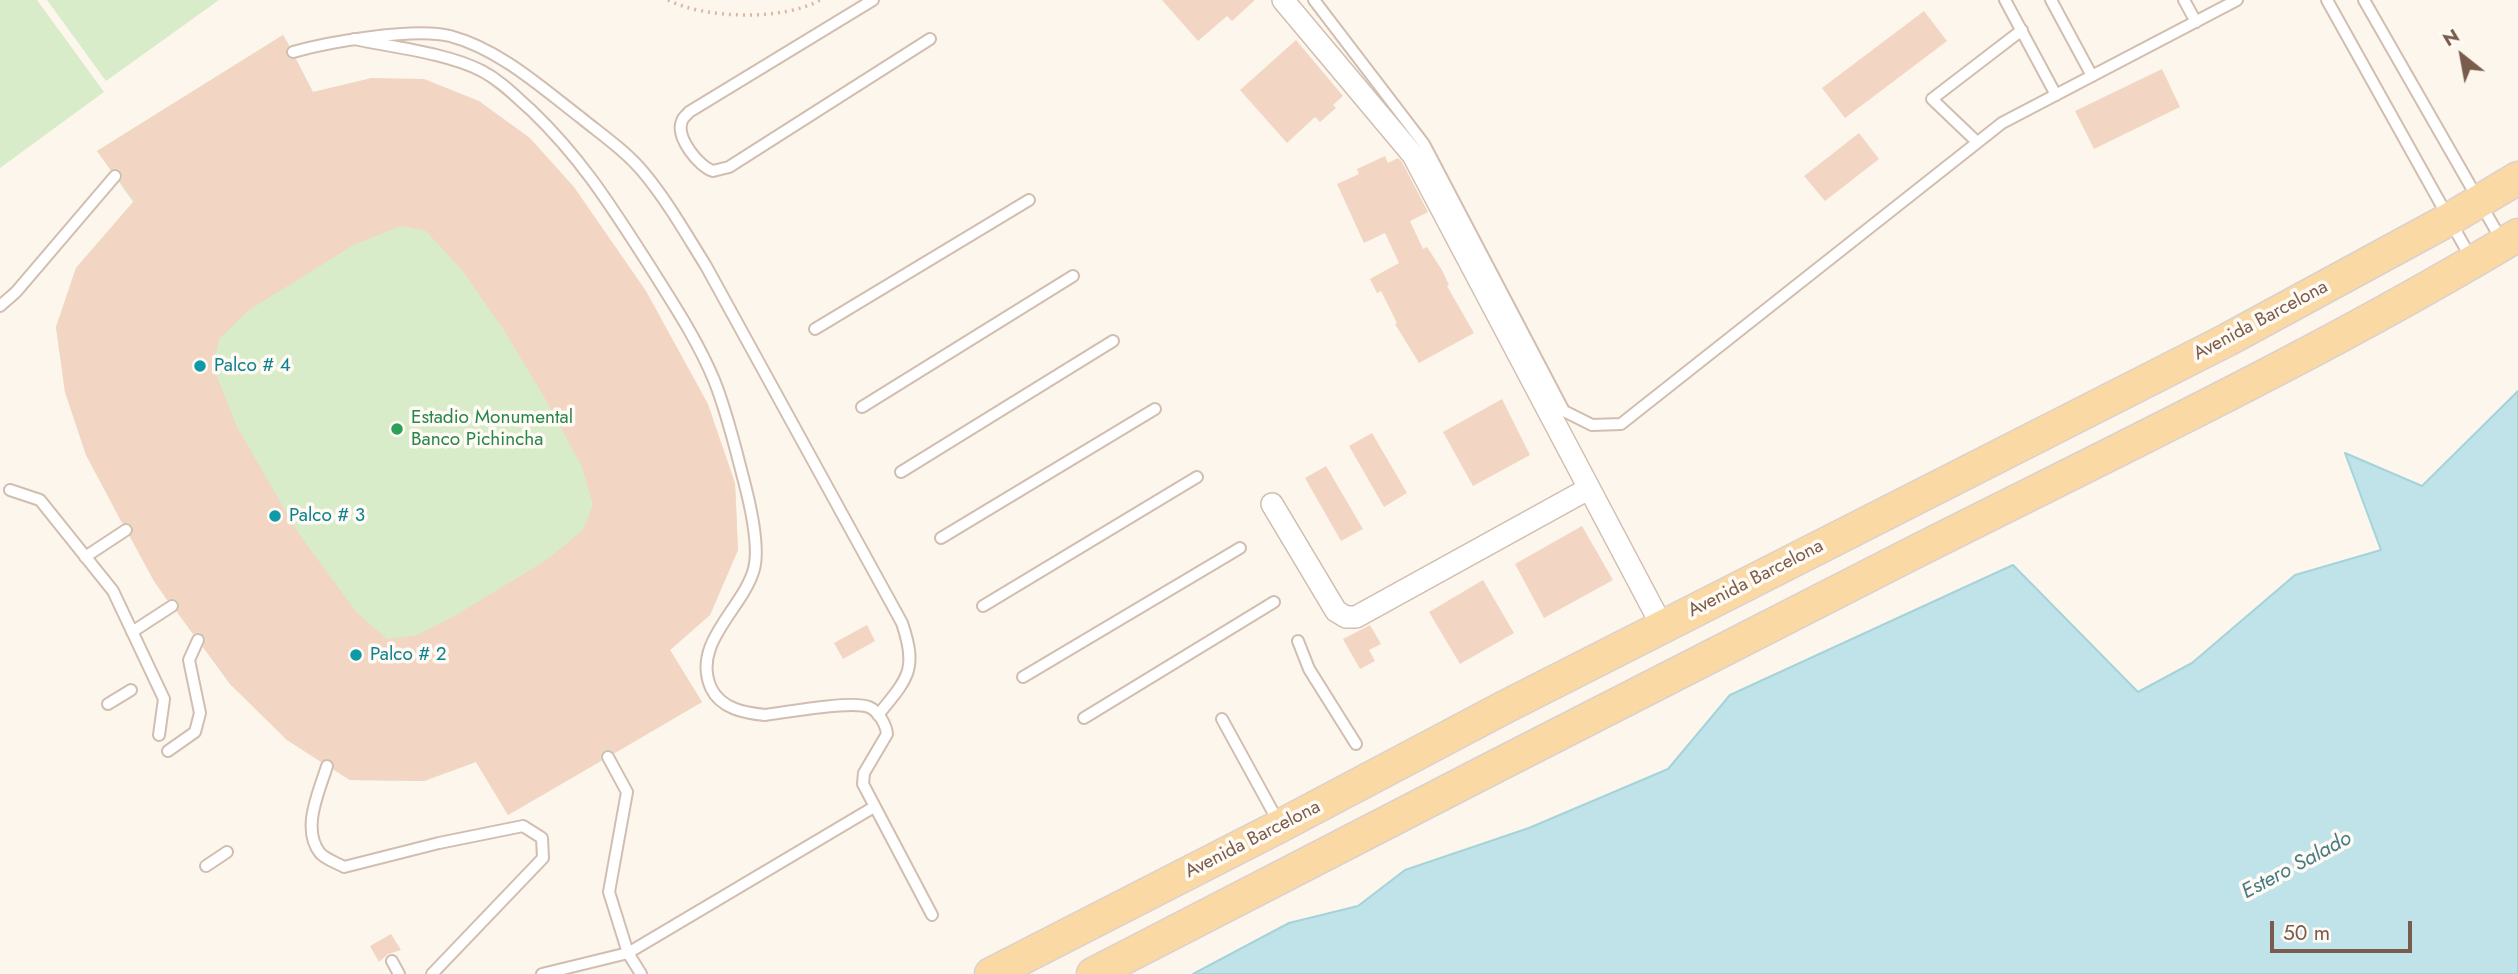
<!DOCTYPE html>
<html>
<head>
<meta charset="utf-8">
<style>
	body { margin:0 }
	#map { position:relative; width:2518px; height:974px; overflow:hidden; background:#fdf6ec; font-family:Jost,sans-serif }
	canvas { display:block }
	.north { position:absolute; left:2427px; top:21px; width:70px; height:70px; -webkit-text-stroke:5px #fffaf3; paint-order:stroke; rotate:329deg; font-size:19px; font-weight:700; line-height:28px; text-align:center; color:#7a5c4d }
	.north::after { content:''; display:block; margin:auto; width:24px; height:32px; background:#7a5c4d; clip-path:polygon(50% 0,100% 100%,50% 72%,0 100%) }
	.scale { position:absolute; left:2270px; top:921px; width:142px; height:32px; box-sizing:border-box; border:4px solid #7a5c4d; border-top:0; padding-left:9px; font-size:21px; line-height:24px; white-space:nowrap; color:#7a5c4d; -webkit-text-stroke:5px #fffaf3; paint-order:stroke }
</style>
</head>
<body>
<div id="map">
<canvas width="2518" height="974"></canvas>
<div class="north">N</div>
<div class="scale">50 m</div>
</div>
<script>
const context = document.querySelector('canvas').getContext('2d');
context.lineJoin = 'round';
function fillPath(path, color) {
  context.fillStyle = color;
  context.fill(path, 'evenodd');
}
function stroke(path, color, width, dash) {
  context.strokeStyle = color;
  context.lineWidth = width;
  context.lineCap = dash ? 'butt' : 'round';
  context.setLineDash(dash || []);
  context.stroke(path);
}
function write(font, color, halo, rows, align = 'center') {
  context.font = font + ' Jost,sans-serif';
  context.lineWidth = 7;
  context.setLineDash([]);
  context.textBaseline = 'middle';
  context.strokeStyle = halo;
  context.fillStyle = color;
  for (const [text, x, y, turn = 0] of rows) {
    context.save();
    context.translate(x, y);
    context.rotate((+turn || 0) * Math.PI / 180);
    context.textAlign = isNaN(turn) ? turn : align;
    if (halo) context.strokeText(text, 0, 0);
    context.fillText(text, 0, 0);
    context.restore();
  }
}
const green = new Path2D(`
	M0,0H37L104,92L0,168Z
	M47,0H219L106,81Z
	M283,35L313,92L372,78L735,483L738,550L710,615L670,650L702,702L508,815L476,762L424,781L350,780L287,740L230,684L154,581L86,455L65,392L56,327L76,268L133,202L97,151Z`);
const water = new Path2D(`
	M2518,391V974H1193L1289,923L1358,906L1405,870L1529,828L1668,769L1730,695L2013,565L2138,692L2192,663L2295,575L2381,550L2345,453L2422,486Z`);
const building = new Path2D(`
	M1162,0H1255L1232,21L1227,16L1198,41Z
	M1924,11L1947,41L1845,118L1822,88Z
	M283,35L289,45L286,49V55L290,59H296L313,92L372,78L424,79L479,101L530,138L574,187L646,291L708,404L735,483L738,550L710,615L670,650L702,702L615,753L609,749L604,750L600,756L601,761L508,815L476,762L424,781L350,780L334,770V764L330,759H325L321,762L287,740L230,684L203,647L206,640L204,635L198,632L193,634L177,612L180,606L178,601L172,598L167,600L154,581L130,537L133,533V526L129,523H122L86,455L65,392L56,327L76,268L134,201L120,182L123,177L121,171L116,168L111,170L97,151ZM400,226L426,231L462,270L504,330L546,400L582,467L593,505L583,530L548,559L453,617L417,635L387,639L357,613L299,534L237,427L213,367L219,339L249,310L352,246Z
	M1296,40L1343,96L1333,105L1336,108L1320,122L1315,117L1287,143L1240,90Z
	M2162,69L2180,107L2094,149L2075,111Z
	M1859,133L1879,159L1825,201L1804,176Z
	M1385,156L1388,163L1398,158L1402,162L1428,212L1410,221L1423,249L1427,247L1442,270L1449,285L1447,286L1474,333L1419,363L1395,324L1397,323L1381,291L1377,293L1370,279L1399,263L1385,233L1364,243L1337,184L1359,174L1357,169Z
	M1502,399L1530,455L1473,486L1443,432Z
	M1372,433L1407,493L1384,507L1349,446Z
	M1326,466L1363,529L1341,541L1305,478Z
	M1582,526L1613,580L1544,618L1515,564Z
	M1483,580L1514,633L1460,664L1429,612Z
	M867,625L875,641L843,659L834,643Z
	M1370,625L1381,644L1369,650L1375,661L1360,669L1343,639Z
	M391,934L401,950L388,954L379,962L370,946Z`);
const path = new Path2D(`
	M668,0C705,19 784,21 820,0`);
const service = new Path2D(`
	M873,0L689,112C687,115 683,117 682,121C675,137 699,167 713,171L729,167L930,39
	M1314,0L1424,144L1564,411L1592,425L1621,424L2002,123L2237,0
	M2005,0L2056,95
	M2051,0L2092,76
	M2184,0L2196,22
	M2327,0L2472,260
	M2364,0L2502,241
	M354,39C392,47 447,53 482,71C501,81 515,96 531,110C582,159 611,206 649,265C672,302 697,339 714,380C727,412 735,447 744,481C750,504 760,546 754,569C743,609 691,643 711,688C721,709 745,713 765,715C787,712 852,700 869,707C878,711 886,724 887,734L864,773L863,784L932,915
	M293,52C328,42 415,27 450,36C499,49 541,87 580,117C602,135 626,151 644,173C668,202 686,234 706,266L902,623C918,670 908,678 878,715
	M1977,142L1932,99L2022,30
	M0,306L16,292L115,176
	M815,329L1029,200
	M862,407L1073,276
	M901,472L1113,341
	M10,490L40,500L113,591L164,699L159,735
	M941,538L1155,409
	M85,557L126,530
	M983,606L1197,477
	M132,632L172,606
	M1298,641L1309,669L1356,744
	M1023,677L1240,548
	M108,704L131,690
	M1084,718L1274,602
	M1222,719L1279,823
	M168,751L195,732L200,713L189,660L198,640
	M327,766C319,792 301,829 320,853C325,859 337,863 344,867L439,843L523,826L542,838L543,858L432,974
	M206,866L227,852
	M392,961L399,974
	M542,974L628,953L609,892L627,792L608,757
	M641,974L628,953L874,807`);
const minor = new Path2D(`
	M1283,0L1413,155L1662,626
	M1272,504L1336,611L1346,617H1356L1588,489`);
const primary = new Path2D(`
	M991,974L1280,826L1505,707L2227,340L2448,220L2518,178
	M1093,974C1365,833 1638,693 1911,554C2115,451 2322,353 2518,235`);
const markers = [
	[200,366,7,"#0f9aa8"],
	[397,429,7,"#2e9e5b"],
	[275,516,7,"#0f9aa8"],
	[356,655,7,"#0f9aa8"]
];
const streetNames = [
	["Avenida Barcelona",2261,321,-28],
	["Avenida Barcelona",1756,579,-27],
	["Avenida Barcelona",1253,840,-27]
];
const cultureNames = [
	["Palco # 4",214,366],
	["Palco # 3",289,516],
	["Palco # 2",370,655]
];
const leisureNames = [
	["Estadio Monumental",411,418],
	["Banco Pichincha",411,440]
];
const waterNames = [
	["Estero Salado",2297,866,-28]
];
fillPath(green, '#d8ecc9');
fillPath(water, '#bfe3e8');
stroke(water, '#a5d3da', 2);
fillPath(building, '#f3d5c3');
stroke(service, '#d1beb0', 14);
stroke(minor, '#d1beb0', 24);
stroke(primary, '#dad1cd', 35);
stroke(path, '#d9b8a5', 3.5, [2, 5]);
stroke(service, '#fff', 10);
stroke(minor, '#fff', 21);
stroke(primary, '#fbd9a5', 32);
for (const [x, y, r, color] of markers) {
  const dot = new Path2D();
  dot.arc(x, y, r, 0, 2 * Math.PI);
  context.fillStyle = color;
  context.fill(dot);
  stroke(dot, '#fffaf3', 2.5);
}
write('19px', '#7a5c4d', '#fffaf3', streetNames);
write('19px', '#0d838f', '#fffaf3', cultureNames, 'left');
write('19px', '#27864d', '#fffaf3', leisureNames, 'left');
write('italic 21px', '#437c86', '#fffaf3', waterNames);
</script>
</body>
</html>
